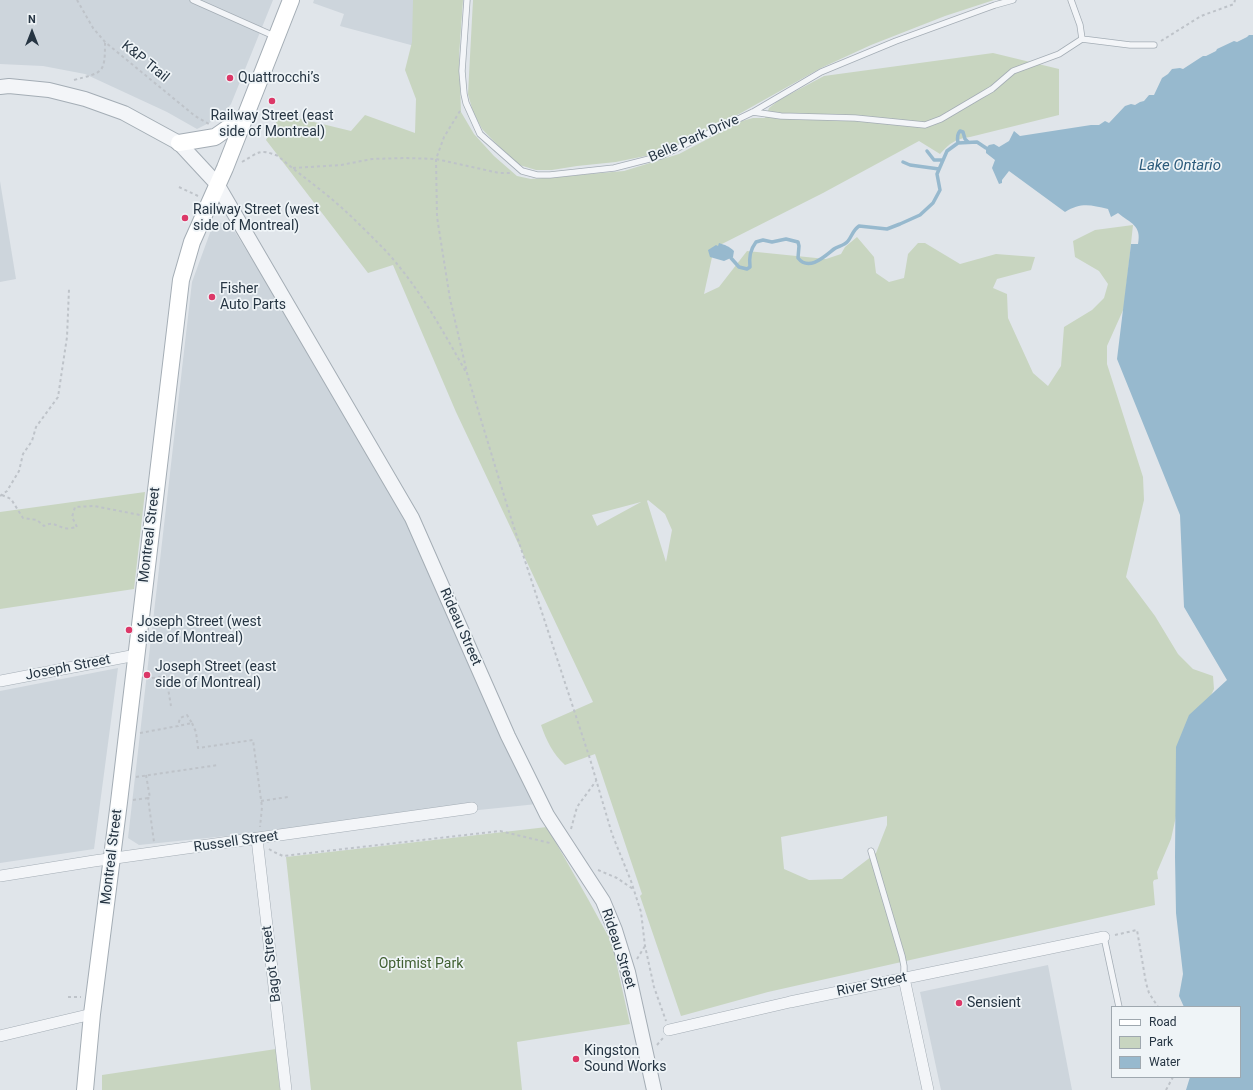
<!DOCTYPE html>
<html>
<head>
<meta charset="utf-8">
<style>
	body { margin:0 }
	#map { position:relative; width:1253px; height:1090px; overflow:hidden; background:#e0e5ea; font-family:Roboto,sans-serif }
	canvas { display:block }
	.legend { position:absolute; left:1111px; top:1006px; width:130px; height:72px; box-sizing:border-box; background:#eff4f7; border:1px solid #9fa8af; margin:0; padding:5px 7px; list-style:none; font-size:12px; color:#263543 }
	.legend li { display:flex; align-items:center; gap:8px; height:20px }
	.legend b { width:20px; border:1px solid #9fa8af }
	.north { position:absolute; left:12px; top:12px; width:40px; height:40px; -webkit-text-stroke:3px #eff4f7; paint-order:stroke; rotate:0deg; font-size:11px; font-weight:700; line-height:16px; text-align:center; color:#263543 }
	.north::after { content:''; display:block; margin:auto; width:14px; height:18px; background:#263543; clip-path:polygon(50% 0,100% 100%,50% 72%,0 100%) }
</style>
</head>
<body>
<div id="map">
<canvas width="1253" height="1090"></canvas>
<ul class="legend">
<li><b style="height:5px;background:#fff"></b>Road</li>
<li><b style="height:11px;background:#c8d5c0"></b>Park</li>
<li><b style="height:11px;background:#97b9ce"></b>Water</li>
</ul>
<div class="north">N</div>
</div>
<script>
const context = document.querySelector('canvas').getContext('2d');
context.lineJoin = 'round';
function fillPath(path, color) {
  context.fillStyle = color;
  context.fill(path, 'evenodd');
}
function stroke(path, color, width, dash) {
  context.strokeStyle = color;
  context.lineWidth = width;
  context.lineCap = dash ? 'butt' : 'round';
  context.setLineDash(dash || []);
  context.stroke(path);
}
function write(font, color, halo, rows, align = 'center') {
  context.font = font + ' Roboto,sans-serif';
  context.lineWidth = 3.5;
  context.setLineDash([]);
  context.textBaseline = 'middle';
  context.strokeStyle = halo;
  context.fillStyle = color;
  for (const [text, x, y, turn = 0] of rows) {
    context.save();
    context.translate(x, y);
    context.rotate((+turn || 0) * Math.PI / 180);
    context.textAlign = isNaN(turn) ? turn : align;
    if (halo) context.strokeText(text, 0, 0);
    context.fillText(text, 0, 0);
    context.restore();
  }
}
const built = new Path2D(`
	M0,0H273L231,104L221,117L197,129L167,112L85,74L43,66L0,64Z
	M314,0H423L422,48L340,26L344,14L313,3Z
	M0,181L16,279L0,282Z
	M214,222L230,224L343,405L418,544L537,804L139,845L128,838L192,282Z
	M118,668L94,849L0,863V691Z
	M1048,965L1072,1090H941L920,992Z`);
const green = new Path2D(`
	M413,0H463L459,56L461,112L474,134L494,156L517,176L531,179L624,171L679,154L742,121L753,118H765L769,108L779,100L824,76L993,53L1059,69V115L970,137C955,139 950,143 940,154L919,141L823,193L714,248L704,294L719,287L747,251L826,259L841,254L845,247L857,237L874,257L876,273L889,282L904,278L908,254L918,243H925L960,264L996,254L1035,257L1031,270L997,279L993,288L1007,294L1008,318L1033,373L1048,386L1061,366L1064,327L1092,310L1104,298L1108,284L1099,271L1075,257L1073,241L1095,230L1133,225L1124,308L1107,346V364L1143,477L1144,500L1126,577L1155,616L1178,654L1193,669L1213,676L1214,689L1182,757L1180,798L1171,839L1157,872L1158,879L1154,880L1153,882L1155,905L768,992L681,1016L640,896L642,894L595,754L565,765C553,754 546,740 541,725L593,702L456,412L393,265L368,273L266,140L281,114L351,131L365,115L415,133L416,99L405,70L412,42ZM648,500L665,514L672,530L666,562L647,501ZM641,502L597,526L592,515ZM887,816V825L876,853L842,879L809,880L784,869L781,837Z
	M473,0H994L945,16L871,45L821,68L723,123L655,154L616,162L577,166L552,170H536L516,164L482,129L473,112L468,94Z
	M145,492L134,589L0,609V512Z
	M547,827L588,899L612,943L630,1024L517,1042L522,1090H311L286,857Z
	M276,1049L280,1090H102V1075Z`);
const water = new Path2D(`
	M1249,35H1253V1090H1186L1190,1077H1240V1007H1184L1179,996L1183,974L1176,913L1175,857L1176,747L1189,715L1227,680L1184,607L1180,515L1117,359L1131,244H1138C1142,225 1130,223 1118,213L1111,217L1108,209C1091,205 1081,202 1065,212L1009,171L1002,180V183L999,184L992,168L995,160L986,153V148L989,145L994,144L999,147L1009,141L1014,131L1020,136L1091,125H1099L1105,121L1109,123L1125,106L1131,104L1135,105L1140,102L1144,101L1149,95H1154L1162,78L1168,74L1172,69L1180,68L1183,69L1203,56H1206L1216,51L1217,49L1234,41L1237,42L1247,37Z
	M719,243C725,245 729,246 734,251L733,257L724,261L710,257L708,250L716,245L718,246Z`);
const stream = new Path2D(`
	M958,143C957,138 957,134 960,131L963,132L965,139L968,142
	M927,151L934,160H943
	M903,162L910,165L939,169
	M731,258L739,267L747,269L750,267C749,257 750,250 756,242L763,240L772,242L786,239L798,242L799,246L798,258C809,272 825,256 834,249C838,246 844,246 848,241C852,236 853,230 859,226L887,229L900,224L920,215L933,203L940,190L937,174L947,151L958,143L977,142L986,148`);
const path = new Path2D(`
	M77,0L93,28L105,42L195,116L209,124
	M1161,41L1201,16L1234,4L1235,0
	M74,80C103,72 105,74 105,43
	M460,111L444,137L436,159L437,217L450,299L468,377L510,515L590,759L612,834L631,881L641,912L645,946L654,987L666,1021
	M242,162C258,153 259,148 278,156C294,170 311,182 328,196C348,212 367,232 385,250C419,287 443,331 467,374
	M293,168L341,165L372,159L405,158L436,159L499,173H510
	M179,187L198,196
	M2,495L11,499L23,518L37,520L44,526C53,521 56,526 64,528C67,529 73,528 77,527L72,517L75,507L94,506L140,515
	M0,496L7,491L19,471L23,454L32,441L36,427L58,397L67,337L69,289
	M146,679L166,676L171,706
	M192,723L196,732L198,748L253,740L262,807L260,827
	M140,733L178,726L180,718L187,715L192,723L178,726
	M146,775L150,798H148L154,842
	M136,777L218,765
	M133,800L148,798
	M261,801L288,797
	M571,829L577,807L596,781
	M269,849L274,852L283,856L500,831L550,843
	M598,870L617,878L633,889
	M1115,935L1137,930L1146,983L1149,993L1158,1007
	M637,959L645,946
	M68,997H81
	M657,1045L663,1038
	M1166,1090L1173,1077`);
const service = new Path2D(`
	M193,0L274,36
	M467,0L462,71L464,94L466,103L480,134L522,171L537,175H550L614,168L661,156L753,112L821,72L896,41L995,5L1013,0
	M1071,0L1080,25L1082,39
	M753,112L781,116L855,118L925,125L941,119L980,96L992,89L1013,71L1059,54L1082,39L1130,45H1154
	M871,851L902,956L904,966V978
	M1104,937L1119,1007`);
const minor = new Path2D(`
	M0,681L136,655
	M257,839L286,1090
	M0,876L94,861L472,808
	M904,978L928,1090
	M669,1030L790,1002L1104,937
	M0,1036L92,1014`);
const tertiary = new Path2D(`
	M0,87L9,86L49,90L85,99L124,113L179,143L217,184L412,518L508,736L547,815L603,901L615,930L628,972L654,1090`);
const secondary = new Path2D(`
	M179,143L215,137L245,116
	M85,1090L92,1014L119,802L181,280L192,242L225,168L291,0`);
const markers = [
	[230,78,4,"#dc3868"],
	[272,101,4,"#dc3868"],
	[185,218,4,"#dc3868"],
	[212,297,4,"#dc3868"],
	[129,630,4,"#dc3868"],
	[147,675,4,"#dc3868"],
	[959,1003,4,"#dc3868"],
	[576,1059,4,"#dc3868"]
];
const streetNames = [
	["K&P Trail",145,62,39],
	["Belle Park Drive",694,139,-24],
	["Montreal Street",150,535,-83],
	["Rideau Street",460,627,66],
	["Joseph Street",68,668,-11],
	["Russell Street",236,842,-8],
	["Montreal Street",112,857,-83],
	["Rideau Street",618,949,72],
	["Bagot Street",272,964,-97],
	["River Street",872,985,-12]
];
const poiNames = [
	["Quattrocchi’s",238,78],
	["Railway Street (east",272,116,"center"],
	["side of Montreal)",272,132,"center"],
	["Railway Street (west",193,210],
	["side of Montreal)",193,226],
	["Fisher",220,289],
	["Auto Parts",220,305],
	["Joseph Street (west",137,622],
	["side of Montreal)",137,638],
	["Joseph Street (east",155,667],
	["side of Montreal)",155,683],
	["Sensient",967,1003],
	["Kingston",584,1051],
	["Sound Works",584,1067]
];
const parkNames = [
	["Optimist Park",421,964]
];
const waterNames = [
	["Lake Ontario",1180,166]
];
fillPath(built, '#cdd5dc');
fillPath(green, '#c8d5c0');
fillPath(water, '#97b9ce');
stroke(stream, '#97b9ce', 3.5);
stroke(service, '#a4adb5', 7);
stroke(minor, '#a4adb5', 12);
stroke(tertiary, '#a4adb5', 16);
stroke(secondary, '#a4adb5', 18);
stroke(path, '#bec3c9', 2, [3, 3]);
stroke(service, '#f3f5f8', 5.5);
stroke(minor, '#f3f5f8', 11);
stroke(tertiary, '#f3f5f8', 14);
stroke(secondary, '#fff', 16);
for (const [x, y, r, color] of markers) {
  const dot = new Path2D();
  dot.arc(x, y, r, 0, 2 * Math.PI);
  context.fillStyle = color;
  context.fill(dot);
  stroke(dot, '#eff4f7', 1.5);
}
write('14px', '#263543', '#eff4f7', streetNames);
write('14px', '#263543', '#eff4f7', poiNames, 'left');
write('14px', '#416032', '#eff4f7', parkNames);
write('italic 15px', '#2c5b7b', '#eff4f7', waterNames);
</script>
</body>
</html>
